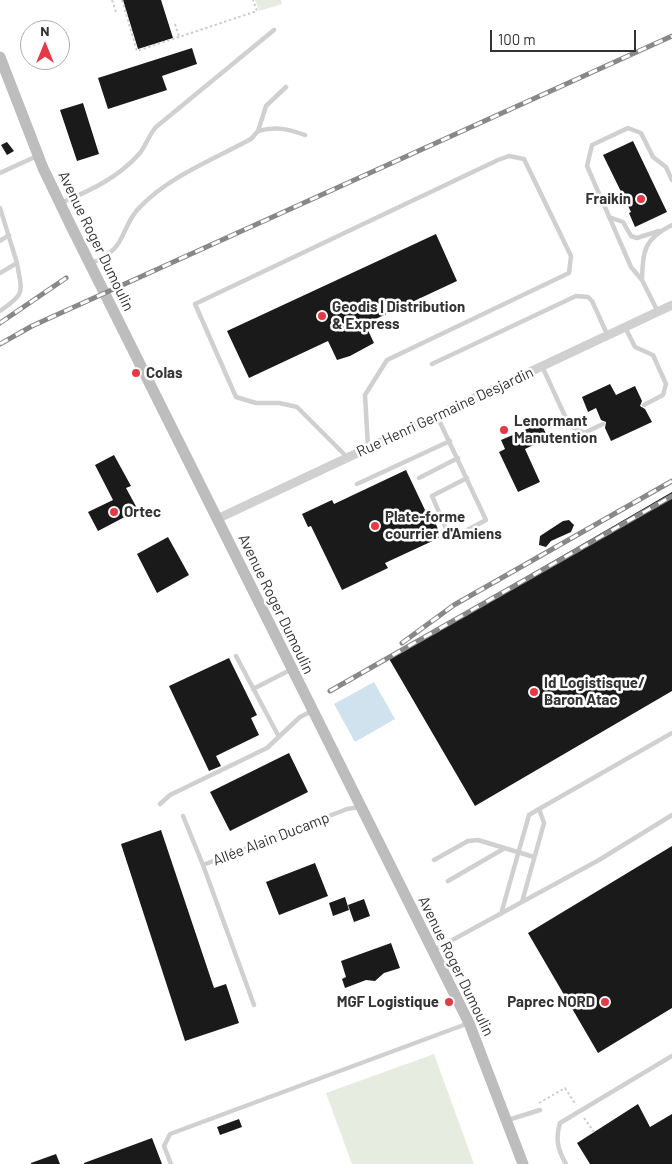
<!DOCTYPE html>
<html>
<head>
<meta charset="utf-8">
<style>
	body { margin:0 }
	#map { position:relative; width:672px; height:1164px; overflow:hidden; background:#fff; font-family:Barlow,sans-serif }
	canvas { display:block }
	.north { position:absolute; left:20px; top:20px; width:50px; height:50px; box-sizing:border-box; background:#fff; border:1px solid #adadad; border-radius:50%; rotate:0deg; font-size:14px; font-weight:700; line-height:20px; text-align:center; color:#333 }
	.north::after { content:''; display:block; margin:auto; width:18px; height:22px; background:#e63946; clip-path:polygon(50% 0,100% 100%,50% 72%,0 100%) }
	.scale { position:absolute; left:490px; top:30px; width:146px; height:22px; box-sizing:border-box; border:2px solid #333; border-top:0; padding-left:6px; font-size:15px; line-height:18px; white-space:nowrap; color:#333; -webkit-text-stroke:4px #fff; paint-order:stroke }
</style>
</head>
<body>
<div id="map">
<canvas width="672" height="1164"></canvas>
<div class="north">N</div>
<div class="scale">100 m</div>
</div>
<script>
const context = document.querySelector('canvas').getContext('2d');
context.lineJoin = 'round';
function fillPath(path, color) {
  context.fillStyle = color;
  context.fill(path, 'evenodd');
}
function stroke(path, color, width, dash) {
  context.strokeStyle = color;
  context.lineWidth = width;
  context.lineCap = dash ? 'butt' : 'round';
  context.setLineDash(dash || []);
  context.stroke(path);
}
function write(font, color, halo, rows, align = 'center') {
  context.font = font + ' Barlow,sans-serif';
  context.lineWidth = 5;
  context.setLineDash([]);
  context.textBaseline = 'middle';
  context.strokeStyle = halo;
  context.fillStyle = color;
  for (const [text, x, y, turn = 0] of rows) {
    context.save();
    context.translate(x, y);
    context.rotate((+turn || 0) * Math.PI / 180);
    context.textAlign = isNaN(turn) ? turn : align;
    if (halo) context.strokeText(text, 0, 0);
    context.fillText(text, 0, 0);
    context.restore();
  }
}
const green = new Path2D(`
	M255,0H281L282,4L259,11Z
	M434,1054L474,1164H352L326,1093Z`);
const water = new Path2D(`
	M374,682L395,719L355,742L334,704Z`);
const building = new Path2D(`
	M123,0H161L173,38L138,49Z
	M192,48L197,64L162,76L167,90L108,109L98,78Z
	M83,103L99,154L77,161L60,110Z
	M633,141L667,212L635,227L629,213L631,212L603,155Z
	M7,142L14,151L7,155L1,145Z
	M436,234L457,281L365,324L374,343L350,356L337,360L328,341L249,378L227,331Z
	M610,384L616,395L635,386L642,401L640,406L645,409L652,422L611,441L605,428L606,422L601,420L596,408L588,412L582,397Z
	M541,423L548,438L525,449L540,482L518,492L499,452L505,449L501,440Z
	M114,455L131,486L126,488L138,510L98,531L88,512L113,500L95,465Z
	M406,470L425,510L429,509L438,529L435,530L439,538L385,563L388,568L342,590L311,526L308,527L302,514L332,500L334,504Z
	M672,492V691L475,806L388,657Z
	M569,520L574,525L571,532L551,541L546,547L539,545L540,536L563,521Z
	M168,537L189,575L157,593L137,554Z
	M229,658L257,715L251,718L259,735L216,756L221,766L209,771L169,686Z
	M289,753L308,792L230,831L210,792Z
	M161,830L214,988L226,984L239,1023L185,1041L121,844Z
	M672,846V1008L598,1053L528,933Z
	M315,863L328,896L279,915L266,882Z
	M345,897L349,910L333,916L329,903Z
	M364,899L370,916L354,922L348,905Z
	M391,943L400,968L384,973L375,981L366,980L345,988L342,979L346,977L341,961Z
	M638,1104L650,1127L672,1114V1164H590L577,1143Z
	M239,1119L242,1127L220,1135L217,1127Z
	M152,1138L162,1164H84V1163Z
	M56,1154L60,1164H31V1163Z`);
const path = new Path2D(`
	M112,0L116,12
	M122,0L137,51L257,11L253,0
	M175,24L179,36
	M539,1103L565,1088L576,1105
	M584,1118L594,1132`);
const lane = new Path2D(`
	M258,131C276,126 288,129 305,135
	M0,173L37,156
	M61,203C91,190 118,178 140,153C146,145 149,135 156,127L274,30
	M0,208L17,263L0,273
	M609,217L623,222L631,236L637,238L659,231
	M0,241L9,235
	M91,264C99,259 108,255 114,249C125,238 126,220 140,207C170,176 214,159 251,139L258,131L266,106L286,87
	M642,280C643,250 644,239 672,225
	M0,311C26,293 22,293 17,263
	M658,312L642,280L631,267L587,166L592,145L628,128L641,133L653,157L666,167L672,180
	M625,327L635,347L653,355L666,384L663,395L644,405
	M432,364L576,296L588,297L592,301L608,336
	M542,366L569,425L584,433L603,424
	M437,416L486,520L456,536L449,535L432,496L467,478
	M347,457L297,407L279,403H256L236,397L195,304L498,160L509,156L524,159L571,256L569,273L387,360L365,395L368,447
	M419,478L458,458
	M357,484L450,441
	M236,656L279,737
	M253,689L292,669
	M160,804L170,795L267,748L300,717L312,711
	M539,809L672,733
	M183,816L203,865L347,809L360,807
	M434,860L468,841L478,840L534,857
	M203,865L254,1005
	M448,881L505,848
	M501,914L529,815L539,809L544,823L522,902
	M434,950L599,860L672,815
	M508,1120L540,1110
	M171,1164L164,1146L170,1134L469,1023
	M566,1164C558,1150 555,1139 560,1123L672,1056`);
const street = new Path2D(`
	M217,519L672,305`);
const secondary = new Path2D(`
	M0,57L43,168L71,226L469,1023L523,1164`);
const rail = new Path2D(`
	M0,323L66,278
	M0,344L32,326L672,36
	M402,643L454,605L672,481
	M330,691L672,496`);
const markers = [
	[641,199,5,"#e63946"],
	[322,316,5,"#e63946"],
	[136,373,5,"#e63946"],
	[504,430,5,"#e63946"],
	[114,512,5,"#e63946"],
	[375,526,5,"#e63946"],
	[534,692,5,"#e63946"],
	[449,1002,5,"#e63946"],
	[605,1002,5,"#e63946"]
];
const poiNames = [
	["Fraikin",631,199,"right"],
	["Geodis | Distribution",332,307],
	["& Express",332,324],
	["Colas",146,373],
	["Lenormant",514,421],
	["Manutention",514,438],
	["Ortec",124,512],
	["Plate-forme",385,517],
	["courrier d'Amiens",385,534],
	["Id Logistisque/",544,683],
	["Baron Atac",544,700],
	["MGF Logistique",439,1002,"right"],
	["Paprec NORD",595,1002,"right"]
];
const streetNames = [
	["Avenue Roger Dumoulin",96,241,64],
	["Rue Henri Germaine Desjardin",445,412,-25],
	["Avenue Roger Dumoulin",276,604,64],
	["Allée Alain Ducamp",271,839,-21],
	["Avenue Roger Dumoulin",456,966,64]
];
fillPath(green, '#e6ecdf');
fillPath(water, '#cfe2ee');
fillPath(building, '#1a1a1a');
stroke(path, '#cdcdcd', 2, [2.5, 2.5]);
stroke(lane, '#d0d0d0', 4.5);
stroke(street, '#d0d0d0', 9);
stroke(secondary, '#bdbdbd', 11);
stroke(rail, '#888', 5);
stroke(rail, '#fff', 3, [9]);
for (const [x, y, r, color] of markers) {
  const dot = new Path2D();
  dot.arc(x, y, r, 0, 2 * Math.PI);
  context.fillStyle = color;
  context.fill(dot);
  stroke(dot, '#fff', 2);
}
write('bold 15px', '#333', '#fff', poiNames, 'left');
write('15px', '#333', '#fff', streetNames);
</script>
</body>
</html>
